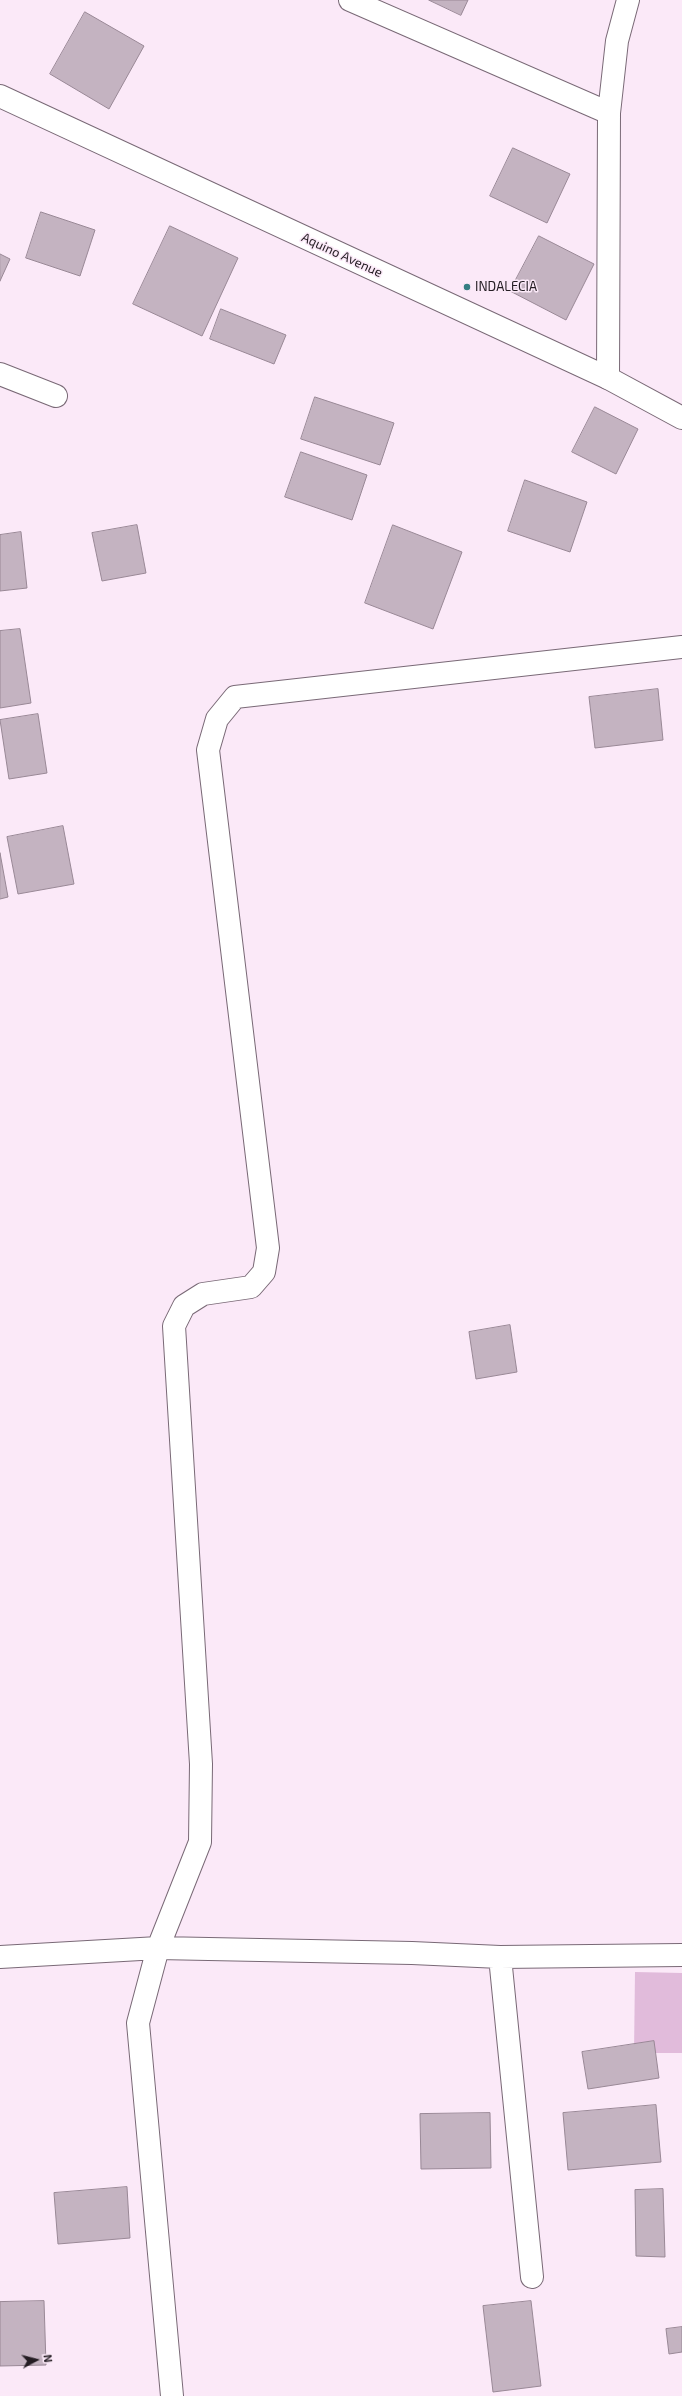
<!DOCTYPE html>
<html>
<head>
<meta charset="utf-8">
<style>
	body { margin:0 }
	#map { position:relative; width:682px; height:2396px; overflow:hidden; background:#fbe9f8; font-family:"Exo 2",sans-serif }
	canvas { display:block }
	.north { position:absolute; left:16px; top:2340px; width:40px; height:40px; -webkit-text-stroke:3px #fbe9f8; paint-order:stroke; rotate:83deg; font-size:11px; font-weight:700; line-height:16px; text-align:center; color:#241d23 }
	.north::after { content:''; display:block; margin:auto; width:14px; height:18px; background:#241d23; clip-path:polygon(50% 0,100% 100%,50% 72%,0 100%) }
</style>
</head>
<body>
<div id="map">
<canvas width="682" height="2396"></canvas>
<div class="north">N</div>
</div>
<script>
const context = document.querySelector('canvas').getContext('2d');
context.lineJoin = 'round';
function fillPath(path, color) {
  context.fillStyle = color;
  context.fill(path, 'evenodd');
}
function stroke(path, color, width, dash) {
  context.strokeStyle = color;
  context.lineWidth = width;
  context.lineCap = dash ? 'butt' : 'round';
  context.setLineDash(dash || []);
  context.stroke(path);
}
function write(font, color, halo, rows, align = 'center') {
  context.font = font + ' "Exo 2",sans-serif';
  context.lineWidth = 3;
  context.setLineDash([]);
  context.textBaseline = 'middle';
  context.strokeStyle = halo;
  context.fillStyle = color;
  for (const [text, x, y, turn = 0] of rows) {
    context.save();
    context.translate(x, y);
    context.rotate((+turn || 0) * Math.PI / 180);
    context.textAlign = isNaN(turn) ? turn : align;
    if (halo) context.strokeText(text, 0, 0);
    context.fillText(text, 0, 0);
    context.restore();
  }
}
const green = new Path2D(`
	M635,1972L682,1973V2053H634Z`);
const building = new Path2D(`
	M429,0H468L461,15Z
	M85,12L144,46L109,109L50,74Z
	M513,148L570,174L547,223L490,196Z
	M41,212L95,230L80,276L26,258Z
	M170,226L238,258L202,336L133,304Z
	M539,236L594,264L566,320L510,291Z
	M0,254L10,259L0,281Z
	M221,309L286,335L274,364L210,339Z
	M315,397L394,423L380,465L301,439Z
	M595,407L638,429L616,474L572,452Z
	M301,452L367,475L352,520L285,497Z
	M525,480L587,502L570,552L508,531Z
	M137,525L146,573L102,581L92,533Z
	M393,525L462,552L433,629L365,603Z
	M21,532L27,588L0,591V535Z
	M20,629L31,703L0,708V631Z
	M658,689L663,740L595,748L589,697Z
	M38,714L47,773L9,779L0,720Z
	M63,826L74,884L18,894L7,837Z
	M0,853L8,897L0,899Z
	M510,1325L517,1372L476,1379L469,1332Z
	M654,2041L659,2078L588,2089L582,2052Z
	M656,2105L661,2162L568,2170L563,2113Z
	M490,2113L491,2168L421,2169L420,2114Z
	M127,2187L130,2238L58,2244L54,2193Z
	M663,2189L665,2257L636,2256L635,2190Z
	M44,2301L46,2365L0,2366V2302Z
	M531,2301L541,2386L493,2392L483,2306Z
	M682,2327V2352L669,2354L666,2329Z`);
const minor = new Path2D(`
	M350,0L609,113
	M0,374L56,396
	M608,378L609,113L617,41L628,0
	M682,647L235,697L217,719L208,750L268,1248L264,1272L251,1287L203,1294L184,1306L174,1326L201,1764L200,1842L158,1948L412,1953L500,1957L682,1955
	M0,1957L158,1948L138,2023L172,2396
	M500,1957L532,2277`);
const major = new Path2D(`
	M0,96L608,378L682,418`);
const markers = [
	[467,287,4,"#357d82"]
];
const streetNames = [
	["Aquino Avenue",342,255,25]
];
const poiNames = [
	["INDALECIA",475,287]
];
fillPath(green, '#e1bbdb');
fillPath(building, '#c4b3c1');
stroke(building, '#998896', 1);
stroke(minor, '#796976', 24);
stroke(major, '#796976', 24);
stroke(minor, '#fff', 22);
stroke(major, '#fff', 22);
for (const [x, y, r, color] of markers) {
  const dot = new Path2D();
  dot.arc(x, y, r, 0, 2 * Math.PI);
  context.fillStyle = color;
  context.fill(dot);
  stroke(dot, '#fbe9f8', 1.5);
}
write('13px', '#241d23', '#fbe9f8', streetNames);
write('13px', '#241d23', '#fbe9f8', poiNames, 'left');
</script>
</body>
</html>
